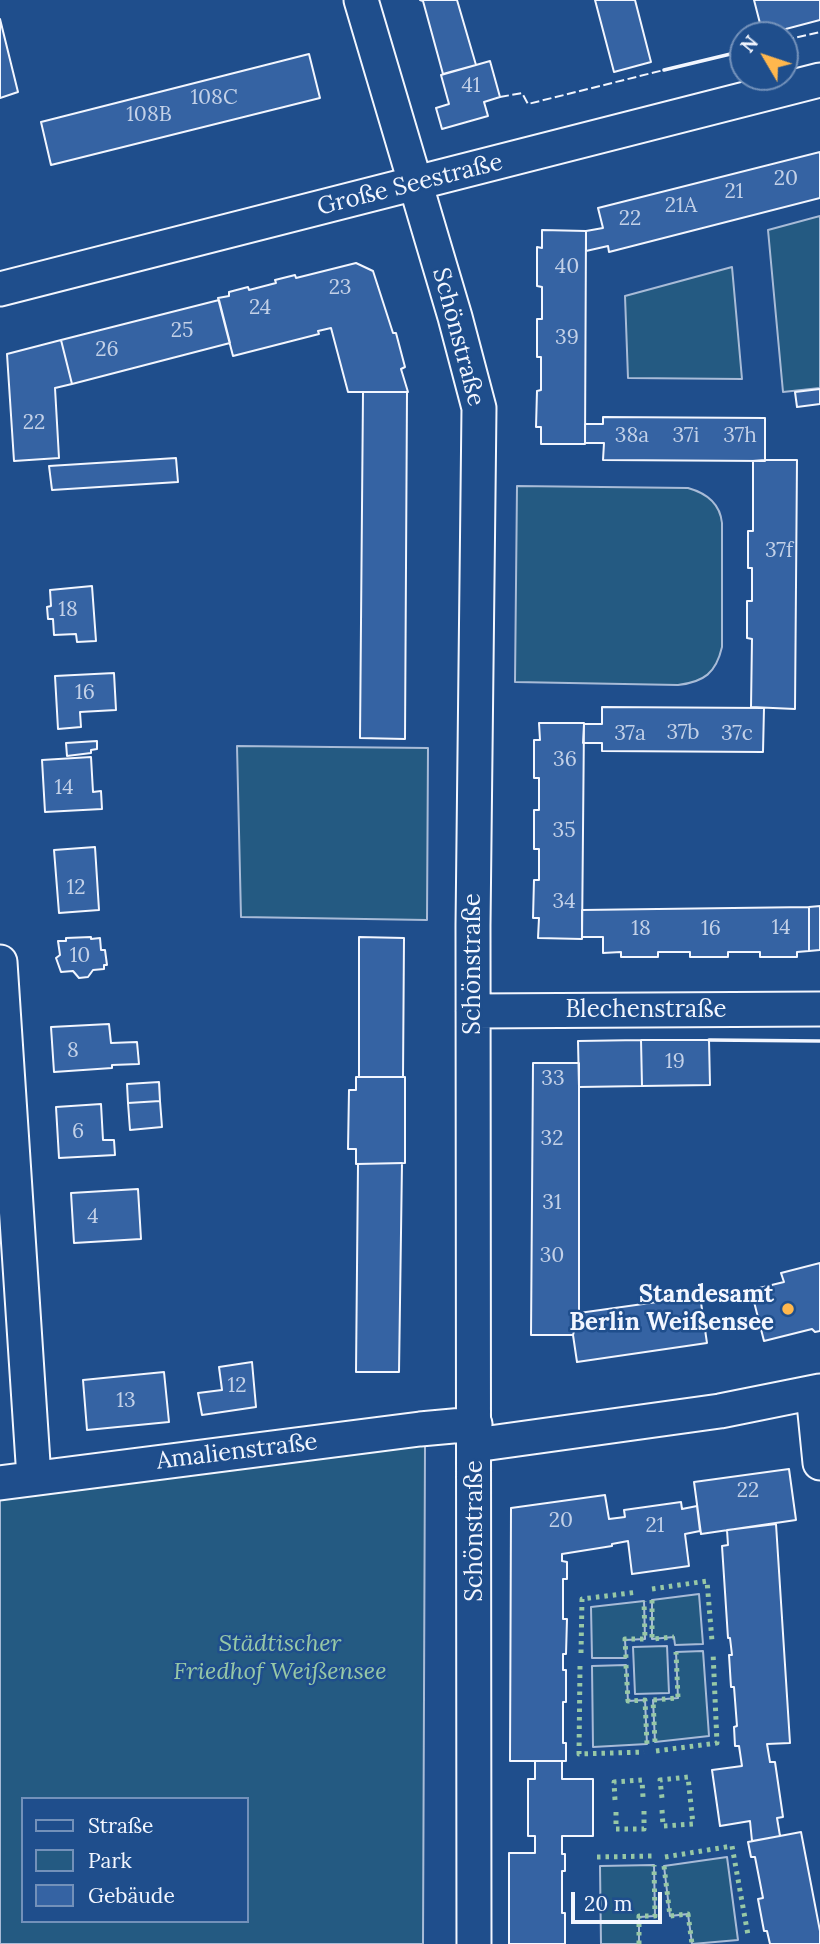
<!DOCTYPE html>
<html>
<head>
<meta charset="utf-8">
<style>
	body { margin:0 }
	#map { position:relative; width:820px; height:1944px; overflow:hidden; background:#1f4e8c; font-family:Lora,serif }
	canvas { display:block }
	.legend { position:absolute; left:21px; top:1797px; width:228px; height:126px; box-sizing:border-box; background:#1f4e8c; border:2px solid #7391ba; margin:0; padding:9px 12px; list-style:none; font-size:21px; color:#f2f6ff }
	.legend li { display:flex; align-items:center; gap:14px; height:35px }
	.legend b { width:35px; border:2px solid #7391ba }
	.north { position:absolute; left:729px; top:21px; width:70px; height:70px; box-sizing:border-box; background:#1f4e8c; border:2px solid #7391ba; border-radius:50%; rotate:309deg; font-size:19px; font-weight:700; line-height:28px; text-align:center; color:#f2f6ff }
	.north::after { content:''; display:block; margin:auto; width:24px; height:32px; background:#ffb74d; clip-path:polygon(50% 0,100% 100%,50% 72%,0 100%) }
	.scale { position:absolute; left:571px; top:1892px; width:91px; height:32px; box-sizing:border-box; border:4px solid #f2f6ff; border-top:0; padding-left:9px; font-size:21px; line-height:24px; white-space:nowrap; color:#f2f6ff; -webkit-text-stroke:5px #1f4e8c; paint-order:stroke }
</style>
</head>
<body>
<div id="map">
<canvas width="820" height="1944"></canvas>
<ul class="legend">
<li><b style="height:9px;background:#1f4e8c"></b>Straße</li>
<li><b style="height:19px;background:#245a82"></b>Park</li>
<li><b style="height:19px;background:#3563a3"></b>Gebäude</li>
</ul>
<div class="north">N</div>
<div class="scale">20 m</div>
</div>
<script>
const context = document.querySelector('canvas').getContext('2d');
context.lineJoin = 'round';
function fillPath(path, color) {
  context.fillStyle = color;
  context.fill(path, 'evenodd');
}
function stroke(path, color, width, dash) {
  context.strokeStyle = color;
  context.lineWidth = width;
  context.lineCap = dash ? 'butt' : 'round';
  context.setLineDash(dash || []);
  context.stroke(path);
}
function write(font, color, halo, rows, align = 'center') {
  context.font = font + ' Lora,serif';
  context.lineWidth = 5;
  context.setLineDash([]);
  context.textBaseline = 'middle';
  context.strokeStyle = halo;
  context.fillStyle = color;
  for (const [text, x, y, turn = 0] of rows) {
    context.save();
    context.translate(x, y);
    context.rotate((+turn || 0) * Math.PI / 180);
    context.textAlign = isNaN(turn) ? turn : align;
    if (halo) context.strokeText(text, 0, 0);
    context.fillText(text, 0, 0);
    context.restore();
  }
}
const green = new Path2D(`
	M820,216V388L783,392L768,230Z
	M732,267L742,379L628,378L625,296Z
	M517,486L688,488C706,493 720,503 722,523V647C716,673 704,682 678,685L515,682Z
	M237,746L428,748L427,920L241,917Z
	M425,1444L423,1944H0V1499L384,1446ZM23,1799H247V1921H23Z
	M699,1594L703,1644L675,1645L674,1637L652,1639V1600Z
	M644,1601L645,1639L625,1640L626,1658H592L591,1607Z
	M667,1646L669,1693L635,1694L633,1647Z
	M703,1651L709,1736L655,1742L653,1700L678,1698L676,1652Z
	M626,1665L628,1701L645,1700L647,1744L593,1747L592,1666Z
	M727,1857L738,1940L692,1944L688,1914L670,1916L664,1866Z
	M654,1865L655,1916L639,1917V1944H601L600,1866Z`);
const building = new Path2D(`
	M420,0H457L476,65L443,74L423,1Z
	M595,0H635L651,62L614,72Z
	M754,0H820V20L763,35Z
	M0,19L18,92L0,98Z
	M309,54L320,98L51,165L41,122Z
	M490,61L500,97L484,102L488,116L442,129L436,108L449,104L441,75Z
	M820,152V198L609,252L608,246L586,251V231L603,228L598,208Z
	M542,230L586,231L585,444H541V427H536L537,391L541,390V357H537V319H542V287L537,286V247L542,248Z
	M356,263L373,271L393,333H396L405,367L401,369L408,392H348L331,328L318,331L319,334L233,356L218,298L229,296V292L248,287L249,290L276,283L275,280L295,275L296,278Z
	M219,300L230,343L72,384L61,340Z
	M61,340L72,384L55,388L59,458L14,461L7,354Z
	M820,389V404L797,407L795,392Z
	M363,392H407L405,739L360,738Z
	M603,417L765,418V461L603,460L604,443H585V424H603Z
	M176,458L178,482L52,490L49,466Z
	M765,460H797L795,709L751,707L752,639L747,638V601H752V568H748V531H753V461Z
	M92,586L96,641L77,642L76,634L54,635L53,619H48L47,607L51,606L50,590Z
	M114,673L116,710L80,712L81,727L58,729L55,676Z
	M602,707L764,708L763,752L602,751V743H583L584,724H602Z
	M539,723H584L582,939L538,938L539,918H533L534,880H539V849H534V810H539V778H534V740H540Z
	M97,741V749L91,750V753L67,756L66,743Z
	M91,757L93,792L101,791L102,809L45,812L42,760Z
	M95,847L99,910L59,913L54,850Z
	M820,906V950L809,951V907Z
	M809,907V951L797,952V957H760V952H728V957H690V952H658V957H621V952L603,953V937H582V910Z
	M91,937V939L100,938L101,950H105L107,965H104V969L93,970L88,977L79,978L73,971L61,972L56,958L60,955L58,941H66V938Z
	M359,937L404,938L403,1077H359Z
	M109,1024L111,1043L137,1042L139,1064L112,1065V1068L54,1072L51,1027Z
	M641,1040L642,1086L579,1087L578,1041Z
	M641,1040H709L710,1085L642,1086Z
	M533,1063H579V1313L573,1335H531Z
	M356,1077H405V1163L356,1164V1149H348L349,1090H356Z
	M159,1082L160,1101L128,1103L127,1084Z
	M160,1101L162,1127L130,1130L128,1103Z
	M101,1104L103,1140H114L115,1155L59,1158L56,1107Z
	M402,1163L399,1372H356L358,1164Z
	M138,1189L141,1239L74,1243L71,1193Z
	M820,1263V1331L815,1332L812,1329L764,1341L751,1290L784,1282L781,1273Z
	M700,1296L707,1343L577,1362L573,1335L579,1313Z
	M252,1362L256,1407L202,1415L198,1393L222,1390L219,1367Z
	M164,1372L169,1422L87,1430L83,1380Z
	M789,1469L796,1520L701,1534L694,1482Z
	M605,1495L609,1519L625,1517L624,1510L681,1502L682,1509L697,1506L700,1531L685,1534L689,1566L632,1574L628,1541L612,1544V1546L562,1554V1561L567,1562V1579H563V1619H567L566,1654H563V1670H566V1702H563V1743H566V1761H510L511,1508Z
	M776,1524L790,1743L767,1744L770,1762H775L783,1817L777,1818L780,1836L752,1841L750,1821L720,1826L712,1770L742,1766L739,1746H735L734,1727L737,1726L734,1687H731L729,1655H732L730,1638H728L722,1546L728,1545L727,1530Z
	M535,1761H562V1779H593V1836H562V1854H565V1871H562V1913H565V1944H509V1853H535V1836H528V1779H535Z
	M801,1832L820,1931V1944H770L767,1931H764L758,1899L763,1898L755,1857H751L748,1842Z`);
const minor = new Path2D(`
	M361,0L455,317L479,408L473,925L474,1944
	M0,289L820,80
	M0,962L34,1478
	M473,1011L820,1009
	M813,1393L820,1463
	M475,1445L720,1411L820,1391
	M0,1483L420,1429L475,1424`);
const hedge = new Path2D(`
	M652,1589L707,1581L712,1641
	M652,1600V1639L674,1637
	M581,1653L582,1599L638,1592
	M626,1658L625,1639H645L644,1601
	M626,1665L628,1701L645,1700L647,1744
	M580,1666L579,1754L644,1752
	M655,1742L653,1700L678,1698L676,1652
	M656,1751L717,1743L713,1652
	M615,1800L614,1782L642,1780L643,1797
	M662,1810L663,1826L693,1824L688,1777L660,1780L662,1798
	M616,1812V1829H644V1810
	M597,1857L652,1856
	M665,1857L732,1846L748,1935
	M664,1866L670,1916L688,1914L692,1944
	M639,1944V1916H655L654,1865`);
const fence = new Path2D(`
	M785,40L820,32
	M500,97L522,93L528,104L664,70`);
const wall = new Path2D(`
	M664,70L743,51
	M709,1040L820,1041`);
const markers = [
	[788,1309,7,"#ffb74d"]
];
const numberNames = [
	["41",471,86],
	["108C",214,98],
	["108B",149,115],
	["20",786,179],
	["21",734,192],
	["21A",681,206],
	["22",630,219],
	["40",567,267],
	["23",340,288],
	["24",260,308],
	["25",182,331],
	["39",567,338],
	["26",107,350],
	["22",34,423],
	["38a",632,436],
	["37i",686,436],
	["37h",740,436],
	["37f",779,551],
	["18",68,610],
	["16",85,693],
	["37b",683,733],
	["37a",630,734],
	["37c",737,734],
	["36",565,760],
	["14",64,788],
	["35",564,831],
	["12",76,888],
	["34",564,902],
	["14",781,928],
	["18",641,929],
	["16",711,929],
	["10",80,956],
	["8",73,1051],
	["19",675,1062],
	["33",553,1079],
	["6",78,1132],
	["32",552,1139],
	["31",552,1203],
	["4",93,1217],
	["30",552,1256],
	["12",237,1386],
	["13",126,1401],
	["22",748,1491],
	["20",561,1521],
	["21",655,1526]
];
const streetNames = [
	["Große Seestraße",410,185,-14],
	["Schönstraße",458,337,75],
	["Schönstraße",473,964,-90],
	["Blechenstraße",646,1010],
	["Amalienstraße",237,1452,-7],
	["Schönstraße",475,1531,-90]
];
const poiNames = [
	["Standesamt",774,1295],
	["Berlin Weißensee",774,1323]
];
const parkNames = [
	["Städtischer",280,1644],
	["Friedhof Weißensee",280,1672]
];
fillPath(green, '#245a82');
stroke(green, '#a8bbd7', 2);
fillPath(building, '#3563a3');
stroke(building, '#f2f6ff', 2);
stroke(minor, '#f2f6ff', 37);
stroke(minor, '#1f4e8c', 33);
stroke(hedge, '#97c8a6', 5, [3.5, 5]);
stroke(fence, '#f2f6ff', 2, [9, 3.5]);
stroke(wall, '#f2f6ff', 3.5);
for (const [x, y, r, color] of markers) {
  const dot = new Path2D();
  dot.arc(x, y, r, 0, 2 * Math.PI);
  context.fillStyle = color;
  context.fill(dot);
  stroke(dot, '#1f4e8c', 2.5);
}
write('21px', '#c3d1e8', null, numberNames);
write('24px', '#f2f6ff', '#1f4e8c', streetNames);
write('bold 24px', '#f2f6ff', '#1f4e8c', poiNames, 'right');
write('italic 24px', '#97c8a6', '#1f4e8c', parkNames);
</script>
</body>
</html>
